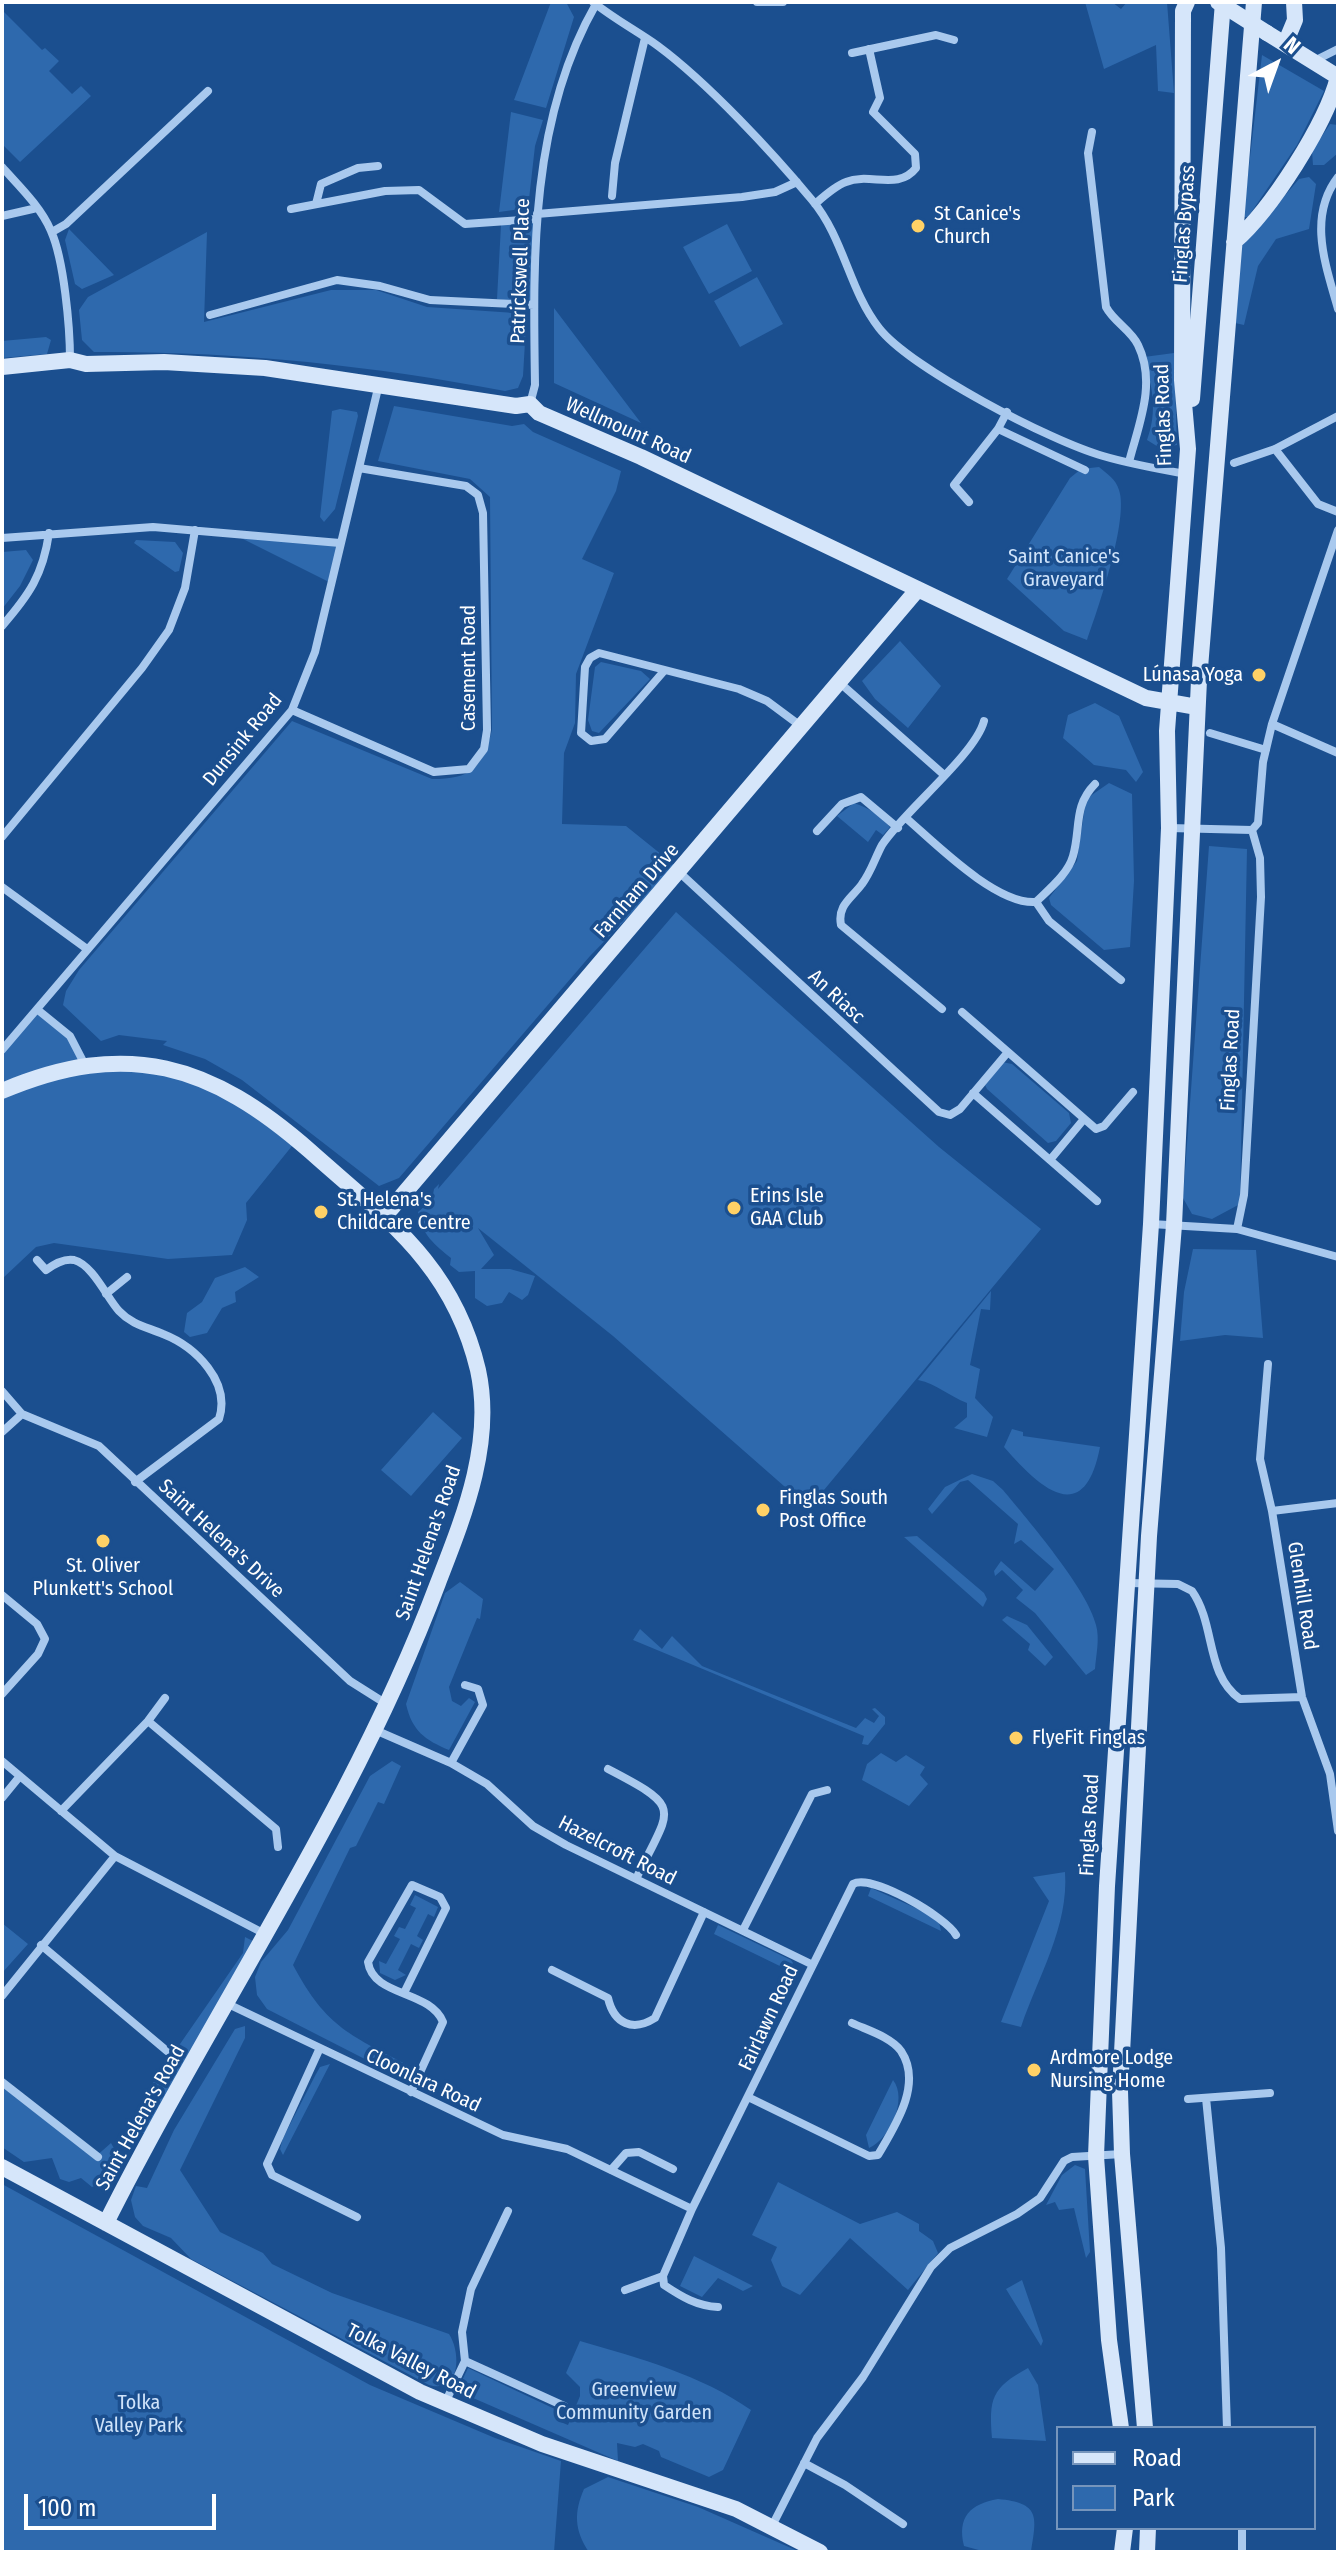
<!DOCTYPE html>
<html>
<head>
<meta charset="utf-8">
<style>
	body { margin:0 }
	#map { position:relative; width:1340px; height:2554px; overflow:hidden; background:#1b4f8f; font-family:"Fira Sans Condensed",sans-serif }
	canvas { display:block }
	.frame { position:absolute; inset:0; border:4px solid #fff; pointer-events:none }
	.legend { position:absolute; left:1056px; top:2426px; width:260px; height:104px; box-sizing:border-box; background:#1b4f8f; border:2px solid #7695bc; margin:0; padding:10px 14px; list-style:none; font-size:24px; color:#fff }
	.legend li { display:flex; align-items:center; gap:16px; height:40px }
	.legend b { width:40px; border:2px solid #7695bc }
	.north { position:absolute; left:1236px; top:24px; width:80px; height:80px; -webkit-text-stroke:6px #1b4f8f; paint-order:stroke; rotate:41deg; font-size:22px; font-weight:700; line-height:32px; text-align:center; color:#fff }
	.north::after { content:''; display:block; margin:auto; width:28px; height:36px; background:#fff; clip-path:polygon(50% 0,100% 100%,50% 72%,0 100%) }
	.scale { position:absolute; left:24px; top:2494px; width:192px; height:36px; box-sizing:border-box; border:4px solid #fff; border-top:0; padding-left:10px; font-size:24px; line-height:28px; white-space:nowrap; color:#fff; -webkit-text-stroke:6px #1b4f8f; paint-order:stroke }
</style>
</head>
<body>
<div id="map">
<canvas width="1340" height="2554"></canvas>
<div class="frame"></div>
<ul class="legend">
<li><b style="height:10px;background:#d6e6fa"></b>Road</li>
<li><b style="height:22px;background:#2e69ad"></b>Park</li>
</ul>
<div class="north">N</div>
<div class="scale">100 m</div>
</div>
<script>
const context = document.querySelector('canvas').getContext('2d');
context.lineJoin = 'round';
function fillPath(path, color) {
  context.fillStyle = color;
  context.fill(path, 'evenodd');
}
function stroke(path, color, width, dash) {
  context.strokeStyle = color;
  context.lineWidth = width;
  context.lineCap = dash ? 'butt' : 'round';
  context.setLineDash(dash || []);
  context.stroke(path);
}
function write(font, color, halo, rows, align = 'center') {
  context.font = font + ' "Fira Sans Condensed",sans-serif';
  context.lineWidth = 7;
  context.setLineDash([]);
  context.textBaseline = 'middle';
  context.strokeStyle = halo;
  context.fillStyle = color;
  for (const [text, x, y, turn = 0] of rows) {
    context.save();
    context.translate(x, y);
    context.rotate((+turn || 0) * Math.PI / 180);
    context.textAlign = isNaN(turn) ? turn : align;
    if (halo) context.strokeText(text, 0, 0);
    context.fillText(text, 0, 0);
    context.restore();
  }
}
const green = new Path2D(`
	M551,2H566L574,17L546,108L514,100Z
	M1085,2H1112L1121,9L1127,2H1167L1174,93L1158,91L1156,45L1104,69Z
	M2,10L42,50L45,48L59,61L49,71L72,94L81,86L91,96L20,162L2,144Z
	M1262,55L1324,91L1297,145L1248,217H1243Z
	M511,112L543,120L535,146L528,208L499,212Z
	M1330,124L1338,125V153L1324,165H1313L1312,151Z
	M1309,177L1316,184L1309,229L1276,239L1258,266L1244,325L1235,323L1240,248L1299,179Z
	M536,219L534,305L497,299L501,225Z
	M727,224L752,271L709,294L683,247Z
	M69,229L114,275L82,289L75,284L65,240Z
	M207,232L204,322L331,290H376L427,307L515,313L526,325L523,376L518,388L505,391C369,365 233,351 94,352L82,340L79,310L88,297Z
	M757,277L783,324L740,347L714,301Z
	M554,308L641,423L554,383Z
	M46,337L51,340L47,354L2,358V341Z
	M1174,353L1177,445L1160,448L1147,440C1158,411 1152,386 1144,357Z
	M394,406L512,426L524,424L533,432L621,471L616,491L582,559L614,573L576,674L575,723L564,753L562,824L626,826L677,867L590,956L399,1178L379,1186L242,1080L205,1059L163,1045L167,1041L119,1035L101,1041L63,1005L66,991L79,970L292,721L432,779C471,779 482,769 492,730L490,497L470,479L378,461Z
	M340,409L357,412L358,416L335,509L324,522L320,517L332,411Z
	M1099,467C1107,474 1116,479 1119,490C1129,519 1098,609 1087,640L1064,631L1007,579L1070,478L1081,469Z
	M229,532L340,543L331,583Z
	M136,540L175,542L183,553L179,571L175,572L134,543Z
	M26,550L33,560L20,586L2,609V552Z
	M900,641L941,686L908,728L875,699L862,681Z
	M601,662L641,671L650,679L599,733L592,731L588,720L595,667Z
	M1095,703L1119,716L1143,772L1136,782L1126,770L1094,765L1063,738L1068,715Z
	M1109,783L1132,794L1134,881L1130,947L1104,950L1051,905L1049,898L1077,861L1086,799Z
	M854,803C869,808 880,815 890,827L883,835L876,830L868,842L837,816Z
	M1209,846L1247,849L1240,1204L1212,1219L1192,1214L1183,1198Z
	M676,912L939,1147L1041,1229L809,1508L613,1336L478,1228L494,1255L481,1269H510L535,1276L528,1295L522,1300L509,1292L502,1303L487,1306L475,1298V1271L459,1272L450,1265L451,1258C436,1246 420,1233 418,1212L432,1200L434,1189L439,1184L438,1189Z
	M38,1010L69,1037L85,1066L186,1073L296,1141L246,1203L247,1220L232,1255L168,1259L54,1243L36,1247L2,1279V1050Z
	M1002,1062L1012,1064L1069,1113L1071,1123L1056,1141L1048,1143L987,1089L985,1085Z
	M1193,1249L1256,1250L1263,1338L1225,1335L1180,1341L1184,1292Z
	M245,1267L259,1277L235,1292L236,1302L222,1308L207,1333L190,1337L184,1332L187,1313L202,1302L215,1278Z
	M991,1291L990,1310L981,1309L970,1365L980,1369L975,1398L993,1417L987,1437L954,1428L967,1417V1403C949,1396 937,1384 918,1380Z
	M433,1412L462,1438L411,1496L381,1470Z
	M1012,1429L1023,1432V1436L1100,1447C1084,1530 1039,1487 1004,1447Z
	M972,1474L993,1481L1003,1490C1028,1520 1088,1590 1096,1625C1100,1639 1096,1655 1095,1669L1086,1675L1035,1613L1016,1598L1023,1590L1002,1570L995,1576L994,1571L1001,1561L1035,1591L1054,1569L1021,1540L1014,1544L1018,1524L968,1480L960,1482L932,1514L928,1509L945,1487Z
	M917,1536L984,1593L987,1599L983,1607L904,1537Z
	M460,1582L483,1599L480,1619L477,1618L449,1687L452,1701L461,1706L469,1698L475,1702L449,1750C425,1740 412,1731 406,1704L445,1593Z
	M1007,1616L1027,1625L1053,1657L1045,1666L1028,1650L1030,1644L1002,1620Z
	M640,1629L662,1649L672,1636L702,1666L856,1728L865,1718L874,1723L879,1716L872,1709L875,1708L885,1717V1724L868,1745L862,1744L864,1736L633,1640Z
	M881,1753L896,1762L906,1755L925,1767L920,1775L928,1784L909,1806L862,1780L867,1764Z
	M392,1761L401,1766L384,1804L378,1802L356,1846L350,1848L293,1965C327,2029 351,2035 413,2068L398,2076L267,2009L257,1995L255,1977L261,1962L288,1930L370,1776Z
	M1065,1872C1069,1926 1038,1977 1021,2027L1001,2022L1049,1901L1033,1877Z
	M871,1888L938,1918L941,1931L868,1896Z
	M415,1895L438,1907L434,1917L428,1914L417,1936L423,1940L419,1948L411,1944L398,1970L406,1975L395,1980L380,1973L379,1961L386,1964L400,1939L394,1936L399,1927L405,1929L416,1908L410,1905Z
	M2,1923L28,1944L2,1973Z
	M718,1925L791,1960L793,1963L788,1970L714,1934Z
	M245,1937L255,1942L146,2134L128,2127L153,2083L243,1953Z
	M245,2026V2038L180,2170L220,2232L263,2253L272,2264L332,2293L449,2334C461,2352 461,2394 429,2385L191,2259L171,2238L143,2226L135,2217L131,2200L136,2186L147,2188L174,2130L235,2029Z
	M330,2064L283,2155L280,2149L283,2138L316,2074L320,2067Z
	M893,2080C908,2099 890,2139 869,2148L866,2135Z
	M2,2086L94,2158L111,2143L116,2152L114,2178L92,2187L81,2178L69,2182L60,2179L52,2158L24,2162L2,2147Z
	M1075,2165L1085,2169L1090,2252L1086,2258L1074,2208L1059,2210L1055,2202L1046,2205L1062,2175Z
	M778,2182L860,2224L897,2212L919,2224V2231L933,2241L938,2253L908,2290L850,2238L800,2295L782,2286L771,2260L777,2247L752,2235Z
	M2,2184L370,2385L495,2438L561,2461L554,2552H2Z
	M694,2256L753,2286L743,2291L718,2278L702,2297L680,2286Z
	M1022,2280L1043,2341L1041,2346L1006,2289Z
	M580,2341C639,2358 701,2375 751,2410L723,2470L709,2477L661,2457L659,2451L643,2444L635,2447L617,2443L618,2461L457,2391L468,2368L559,2411L558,2421L568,2425L580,2396V2387L566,2373Z
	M1028,2368L1038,2385L1046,2441L992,2438C989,2399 991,2388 1028,2368Z
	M608,2477L698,2507L800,2552H589C574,2530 574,2512 584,2489Z
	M998,2499C1040,2503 1037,2516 1031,2552H986L964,2546C957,2517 970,2504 998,2499Z`);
const street = new Path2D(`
	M593,2C614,19 637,31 658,46C708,83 772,152 812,200C844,238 849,290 879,328C910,368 1052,442 1103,456C1130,464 1158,469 1186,474
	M757,2H783
	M852,53L936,35L954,40
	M1314,61L1338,49
	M1092,132L1088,153L1106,307C1114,322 1131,330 1138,345C1157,384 1138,426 1129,462
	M2,167C19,186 41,207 51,231C64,260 70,327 70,360
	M1338,177C1307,217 1326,266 1338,309
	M612,196L615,163L645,38
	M316,204L321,184L358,168L378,166
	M815,204C824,196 835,186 846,182C870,172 898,191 916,168L915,154L873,112L880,98L869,49
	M291,209L385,191L419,190L465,224L536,219
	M537,214L742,197L775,192L797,182
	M2,216L37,208
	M52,232L66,224L208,91
	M210,315L337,280L380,286L430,300L534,305
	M530,404L535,385C533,258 530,119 596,4
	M998,429L1085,470
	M1275,449L1318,504L1338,512
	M1234,463L1275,449L1338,416
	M969,502L954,485L998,429L1007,412
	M2,538L153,527L340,543
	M2,626C29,595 43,575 49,533
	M664,671L605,739L591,741L581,733L585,667L590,658L599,653L739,689L767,701L802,727
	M840,683L943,774
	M292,710L434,772L469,769L484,749L487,730L483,513L478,495L466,486L359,468
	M1272,724L1338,753
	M1210,733L1266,750
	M906,818C935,843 996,905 1036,902C1049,889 1068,874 1073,856C1081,829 1073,806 1095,784
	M1169,828L1252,830
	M1252,830L1258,823L1263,762L1272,724L1338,530
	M817,831L842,804L861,797L898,828
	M2,837L142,668L169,630L185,588L195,530
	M680,873L939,1112L950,1115L960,1109L1008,1052L1096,1129L1104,1126L1133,1092
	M2,887L87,949
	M1036,902L1049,921L1121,980
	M942,1009L841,925C837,905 852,898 862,884C871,872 875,858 882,845C904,811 975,755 984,721
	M38,1010L70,1036L85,1065
	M962,1012L1008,1052
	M2,1050L292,710L315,652L379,384
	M973,1093L1097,1201
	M1050,1160L1084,1119
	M1151,1224L1237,1229L1338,1257
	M1237,1229L1244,1195L1261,897L1260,858L1252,830
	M37,1260L46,1270C54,1264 64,1258 74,1260C93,1265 107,1298 119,1311C132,1325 147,1327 163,1334C196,1347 231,1382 219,1419L135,1482
	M106,1294L127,1277
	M1268,1364L1260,1459L1272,1511L1302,1697L1330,1774L1338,1831
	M2,1391L22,1414L99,1446L350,1681L388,1705
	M2,1432L22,1414
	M1272,1511L1338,1503
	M1127,1583L1178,1584L1192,1591C1216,1625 1205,1674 1240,1699L1302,1697
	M2,1595L37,1624L45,1639L38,1654L2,1694
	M148,1721L276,1829L278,1847
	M375,1730L451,1763L487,1784L533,1826L566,1845L811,1964
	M2,1761L115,1856L267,1935
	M451,1763L483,1705L478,1689L465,1685
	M608,1769C685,1809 671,1806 636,1879
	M2,1798L20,1776
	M61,1811L148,1721L165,1698
	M743,1930L812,1794L827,1790
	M41,1945L167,2051
	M552,1970L608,1998C614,2024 633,2032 655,2018L704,1912
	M404,1993L446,1908L440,1897L412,1885L368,1962C373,1997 430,1990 443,2022L411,2092
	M2,1996L115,1856
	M228,2004L503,2135L567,2149L692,2209
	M319,2050L267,2164L272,2175L357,2217
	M2,2082L98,2157
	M750,2098L869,2156L878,2155C895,2126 923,2084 901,2051C891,2037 867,2030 852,2023
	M1206,2098L1221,2248L1227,2428
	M1188,2099L1270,2093
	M611,2170L626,2153L639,2152L673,2169
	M625,2290L663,2276
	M718,2307C697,2306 682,2297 664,2285L663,2276L692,2209L853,1884C871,1873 946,1917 956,1935
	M465,2361L564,2406
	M445,2403L465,2361L462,2332L471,2289L508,2211
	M804,2463L845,2485L903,2524
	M772,2526L817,2438L863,2377L931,2267L950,2248L1017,2214L1040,2198L1064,2161L1072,2157L1122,2154
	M1242,2528V2552`);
const secondary = new Path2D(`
	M1267,33L1338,77
	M1285,44L1295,20L1294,2
	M1234,242C1271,210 1326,124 1338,77
	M2,367L70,360L86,364L164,362L265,368L516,406L530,404L539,413L641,457L1146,698L1197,707
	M1192,399L1223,2
	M2,1091C127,1038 211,1064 310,1151C386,1219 453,1264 478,1370C494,1443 464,1516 438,1583C353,1809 214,2008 106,2223
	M384,1217L918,589
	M2,2167L420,2392L542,2444L736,2509L820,2552
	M1121,2428L1109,2340L1096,2156L1107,1886L1151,1224L1169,828L1167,731L1188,449L1182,380L1183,11L1187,2
	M1145,2428L1122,2154L1120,2091L1149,1536L1174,1225L1199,680L1254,2
	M1122,2552L1125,2528
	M1147,2552L1148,2528`);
const secondaryBridge = new Path2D(`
	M1218,2L1267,33`);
const markers = [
	[918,226,8,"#ffd166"],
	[1259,675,8,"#ffd166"],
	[734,1208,8,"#ffd166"],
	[321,1212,8,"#ffd166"],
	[763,1510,8,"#ffd166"],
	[103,1541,8,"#ffd166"],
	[1016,1738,8,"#ffd166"],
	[1034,2070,8,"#ffd166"]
];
const poiNames = [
	["St Canice's",934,214],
	["Church",934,237],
	["Lúnasa Yoga",1243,675,"right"],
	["Erins Isle",750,1196],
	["GAA Club",750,1219],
	["St. Helena's",337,1200],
	["Childcare Centre",337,1223],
	["Finglas South",779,1498],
	["Post Office",779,1521],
	["St. Oliver",103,1566,"center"],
	["Plunkett's School",103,1589,"center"],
	["FlyeFit Finglas",1032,1738],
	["Ardmore Lodge",1050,2058],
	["Nursing Home",1050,2081]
];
const streetNames = [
	["Finglas Bypass",1185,224,-86],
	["Patrickswell Place",521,271,-88],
	["Finglas Road",1164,415,-92],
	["Wellmount Road",628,431,24],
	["Casement Road",469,668,-90],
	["Dunsink Road",243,740,-51],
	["Farnham Drive",637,891,-49],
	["An Riasc",836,997,43],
	["Finglas Road",1231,1060,-87],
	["Saint Helena's Drive",221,1539,43],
	["Saint Helena's Road",429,1543,-71],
	["Glenhill Road",1302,1596,81],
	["Finglas Road",1090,1825,-87],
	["Hazelcroft Road",617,1851,27],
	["Fairlawn Road",769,2018,-65],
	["Cloonlara Road",423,2081,25],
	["Saint Helena's Road",141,2118,-61],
	["Tolka Valley Road",411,2362,27]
];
const parkNames = [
	["Saint Canice's",1064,557],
	["Graveyard",1064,580],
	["Greenview",634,2390],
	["Community Garden",634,2413],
	["Tolka",139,2403],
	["Valley Park",139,2426]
];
fillPath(green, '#2e69ad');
stroke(street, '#a9c9ee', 8);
stroke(secondary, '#d6e6fa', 16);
stroke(secondaryBridge, '#d6e6fa', 16);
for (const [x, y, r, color] of markers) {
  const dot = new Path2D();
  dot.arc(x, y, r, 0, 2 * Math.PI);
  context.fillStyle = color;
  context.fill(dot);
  stroke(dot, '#1b4f8f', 3);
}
write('20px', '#fff', '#1b4f8f', poiNames, 'left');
write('20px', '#fff', '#1b4f8f', streetNames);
write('20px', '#cfe3fa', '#1b4f8f', parkNames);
</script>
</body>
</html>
